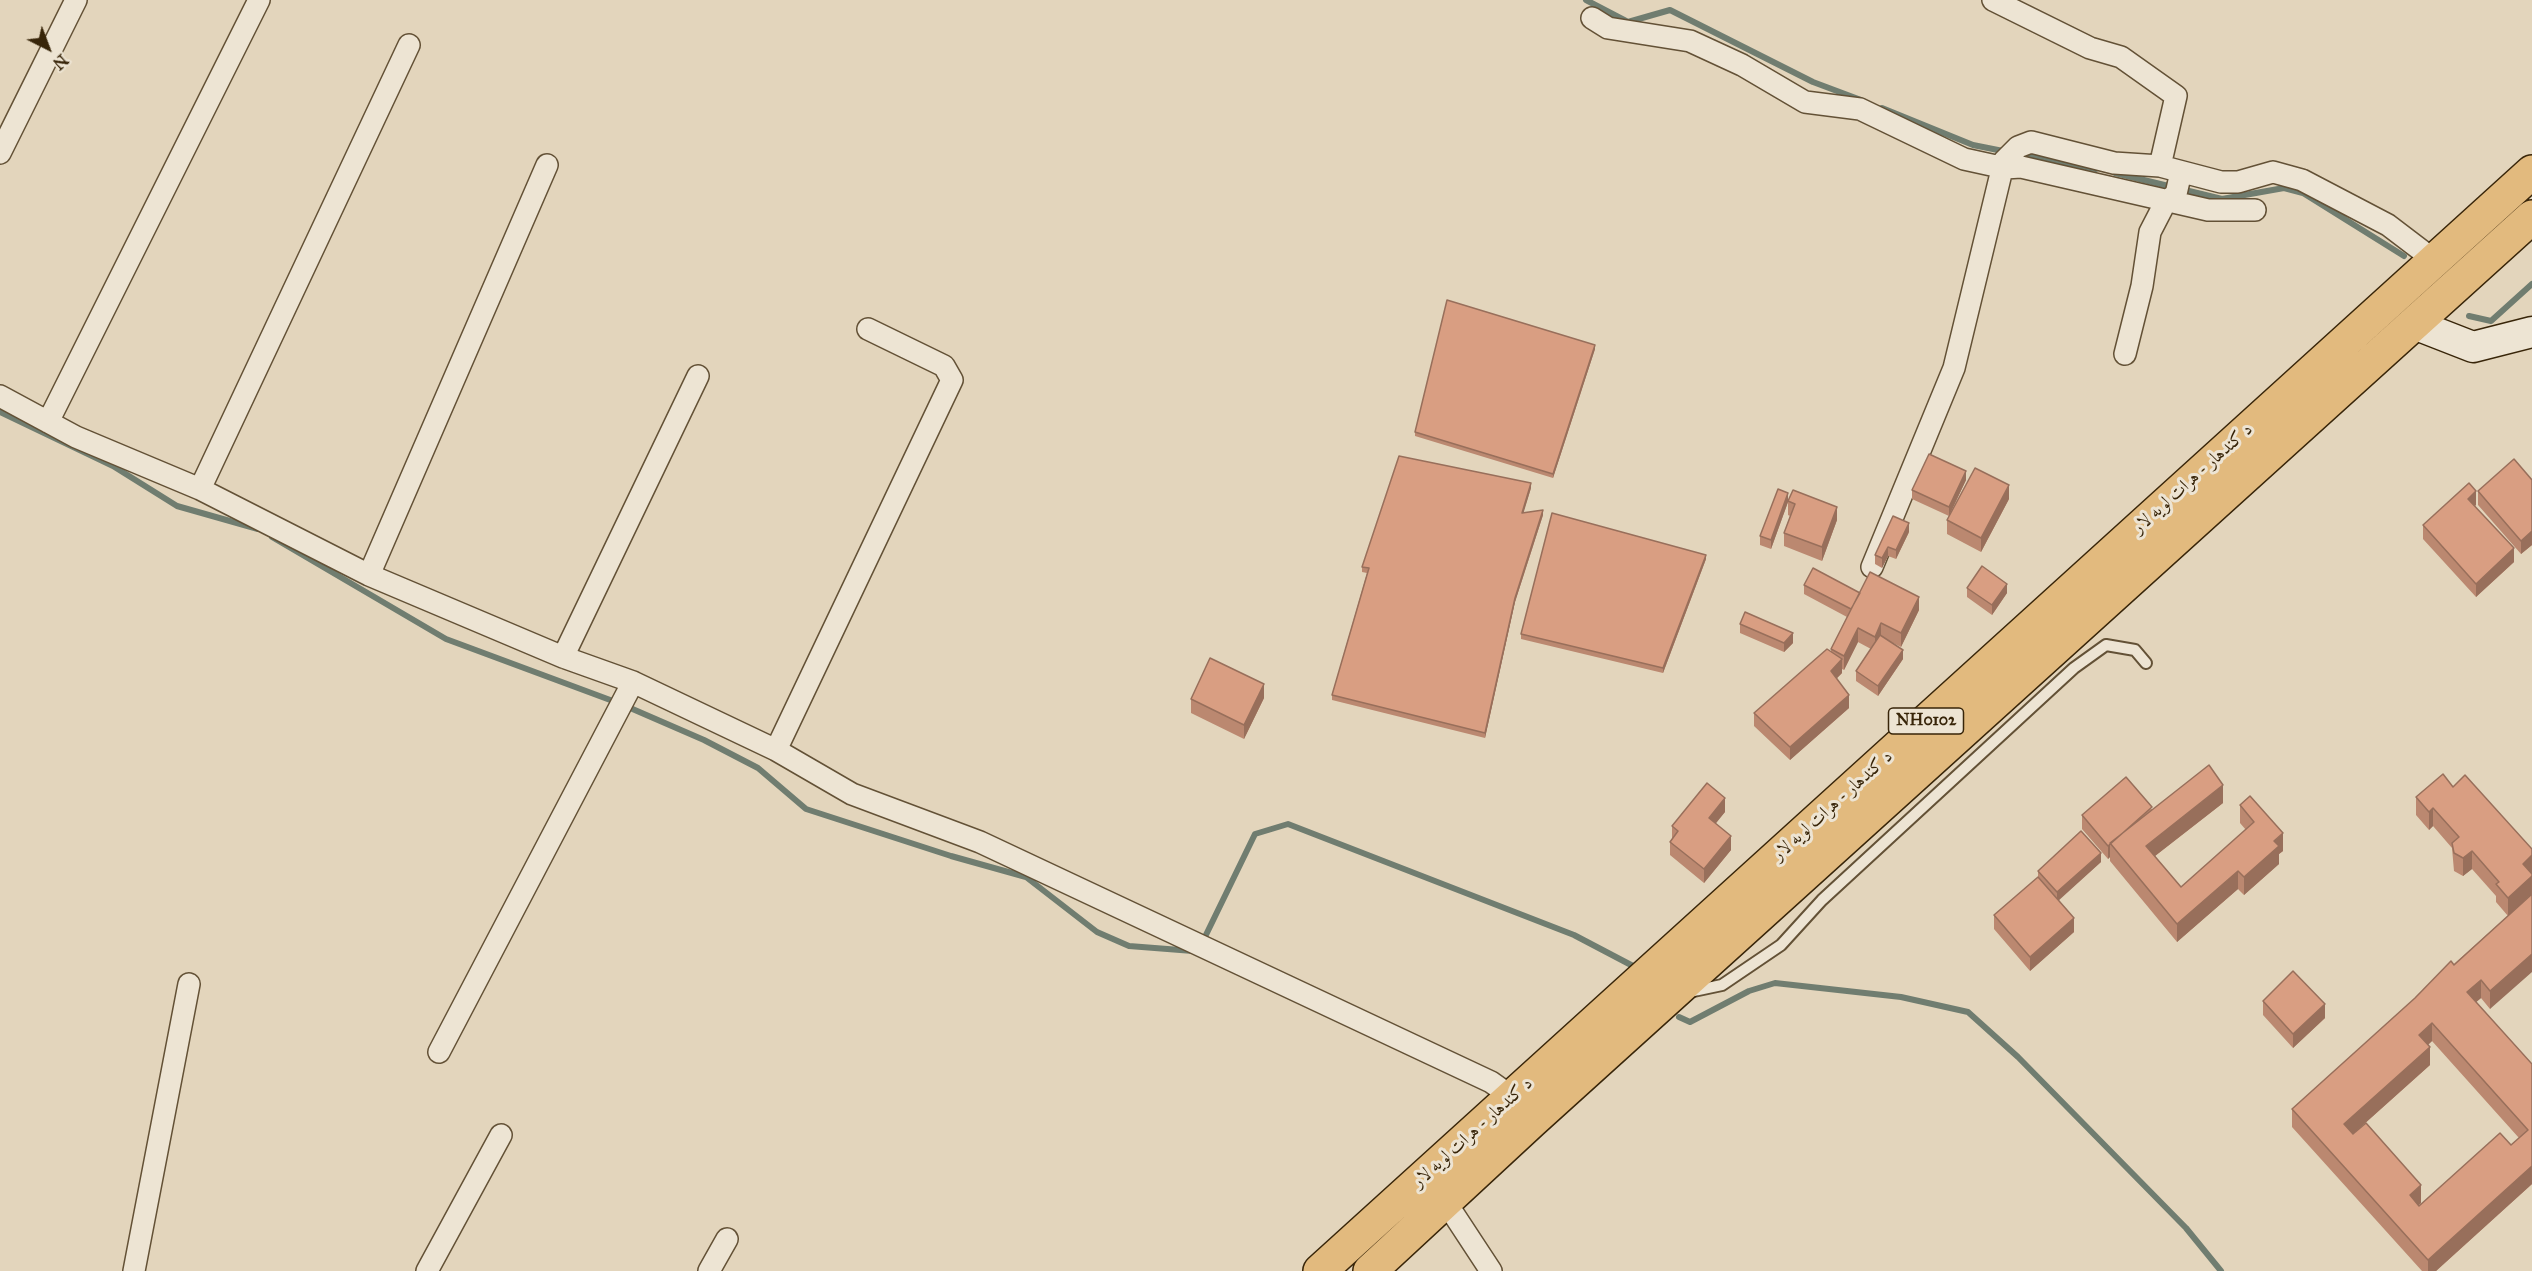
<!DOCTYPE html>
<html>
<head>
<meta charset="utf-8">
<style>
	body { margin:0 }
	#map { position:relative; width:2532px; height:1271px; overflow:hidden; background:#e3d5bc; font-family:"IM FELL Great Primer",serif }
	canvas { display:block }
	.north { position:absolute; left:18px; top:18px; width:60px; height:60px; -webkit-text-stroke:4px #ede4d3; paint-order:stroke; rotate:138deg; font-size:16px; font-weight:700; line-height:24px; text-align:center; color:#382509 }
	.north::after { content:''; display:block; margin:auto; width:21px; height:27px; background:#382509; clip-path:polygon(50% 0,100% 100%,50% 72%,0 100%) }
</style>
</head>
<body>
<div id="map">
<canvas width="2532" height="1271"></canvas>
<div class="north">N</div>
</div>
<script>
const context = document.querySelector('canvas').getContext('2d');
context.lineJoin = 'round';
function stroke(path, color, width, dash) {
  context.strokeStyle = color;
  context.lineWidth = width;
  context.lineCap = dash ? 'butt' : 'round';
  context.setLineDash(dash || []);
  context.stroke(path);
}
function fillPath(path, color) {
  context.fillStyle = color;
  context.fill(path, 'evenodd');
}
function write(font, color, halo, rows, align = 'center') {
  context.font = font + ' "IM FELL Great Primer",Amiri,serif';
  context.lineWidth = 6;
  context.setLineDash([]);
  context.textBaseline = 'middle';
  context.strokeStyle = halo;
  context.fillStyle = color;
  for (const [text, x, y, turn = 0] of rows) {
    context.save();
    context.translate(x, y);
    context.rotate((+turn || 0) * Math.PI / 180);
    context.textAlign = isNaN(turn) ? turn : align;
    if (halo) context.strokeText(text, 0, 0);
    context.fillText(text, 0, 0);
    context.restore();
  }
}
const stream = new Path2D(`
	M1586,0L1628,22L1670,10L1813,82L1861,100
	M1882,108L1973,145L2008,152
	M2018,154L2096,169
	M2115,173L2222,199L2284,188L2303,193L2404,256
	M2469,316L2491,321L2532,284
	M0,412L113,466L177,506L258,529
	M272,537L446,639L621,704L704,740L758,768L806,809L951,856L1026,877L1097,932L1129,946L1193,951
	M1203,941L1255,834L1288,824L1574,935L1633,966
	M1679,1017L1690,1022L1749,991L1775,983L1901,997L1968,1012L2018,1057L2186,1228L2221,1271`);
const lane = new Path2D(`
	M1689,992L1722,985L1781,945L1822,900L2074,668L2106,645L2135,650L2146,663`);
const street = new Path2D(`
	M1993,0L2090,48L2121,57L2176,96L2160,166
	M1592,18L1608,28L1690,41L1742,65L1805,102L1860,109L1964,159L2005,168L2021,167L2208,210H2255
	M0,153L76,0
	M2125,354L2142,286L2150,232L2165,203L2176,194L2181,172
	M0,396L76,437L200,489L369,575L563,657L633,682L776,750L852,794L980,842L1491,1082L1512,1097
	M48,422L259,0
	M200,489L409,45
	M1872,567L1954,368L2004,161L2018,147L2031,142L2114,163L2160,166L2221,182H2238L2273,172L2302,180L2388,225L2434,260
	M369,575L547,165
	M563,657L698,376
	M776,750L952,380L944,366L868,329
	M439,1052L633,682
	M1445,1201L1491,1271
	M134,1271L189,984
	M427,1271L501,1135
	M709,1271L727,1239`);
const secondary = new Path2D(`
	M2414,324L2473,347L2532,332`);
const highway = new Path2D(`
	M1320,1271L2532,172
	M1370,1271L1532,1121L2532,217`);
const wall = new Path2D(`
	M1595,349L1553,478L1415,436V432Z
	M1966,480L1949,516L1912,499V490Z
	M2532,480V545L2521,554L2478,505V491Z
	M1531,488L1523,513L1543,515L1515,602L1485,738L1332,700V695L1367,573L1362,572V567Z
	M2009,499L1981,552L1947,534V520Z
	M1788,501L1837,520L1822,561L1784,546V533L1790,516L1788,515V502L1771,549L1760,545V536Z
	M2476,505L2475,506L2514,562L2476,597L2423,539V525Z
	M1909,532L1896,559L1888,556L1882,568L1875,564V555Z
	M1706,559L1663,673L1521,639V634Z
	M1804,585L1860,593L1919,610L1901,647L1889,641L1903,659L1878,696L1856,681V671L1871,649L1858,642L1844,670L1842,669V673L1837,678L1849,708L1790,760L1754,726V713L1831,651V649L1847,617L1804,594Z
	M1967,588L2007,593L1992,615L1967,597Z
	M1740,624L1793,643L1784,652L1740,633Z
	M1264,698L1244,739L1191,713V699Z
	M2453,787L2532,849V873L2508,916L2496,902V896L2472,869L2463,876L2454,871L2452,848L2433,826L2429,830L2416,815V797Z
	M2223,803L2155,856L2181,887L2246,830L2240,823V805L2283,851L2279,854V864L2244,895L2238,889L2177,942L2110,861V857L2108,859L2082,829V815Z
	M1725,812L1715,823L1731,850L1704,883L1670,855V842L1672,839V826Z
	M2101,862L2058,900L2074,932L2030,971L1994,929V915L2038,877V871Z
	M2532,894L2490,1009L2481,998L2476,1002L2532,1064V1184L2436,1271H2422L2292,1127V1109ZM2432,1041L2519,1138L2511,1145L2419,1206V1205L2421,1203L2353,1134L2430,1065L2428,1045Z
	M2263,1001L2325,1018L2293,1048L2263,1015Z`);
const shadedWall = new Path2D(`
	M1595,345V349L1553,478V474Z
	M1966,471V480L1949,516V507Z
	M1531,483V488L1522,518V513Z
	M2009,485V499L1981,552V538Z
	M2476,491V505L2468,512V499Z
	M1788,493V502L1771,549V540Z
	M1837,507V520L1822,561V547Z
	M1543,510V515L1515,602L1485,738V733L1515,598Z
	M1909,523V532L1896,559V550Z
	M2532,531V545L2521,554V541Z
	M1888,547V556L1882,568V558Z
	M2514,548V562L2476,597V584Z
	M1706,555V559L1663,673V668Z
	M2007,584V593L1992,615V605Z
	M1919,597V610L1901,647V633Z
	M1881,623V637L1875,650V637Z
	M1858,628V642L1844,670V656Z
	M1793,633V643L1784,652V643Z
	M1903,650V659L1878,696V686Z
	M1842,659V673L1831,684V671Z
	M1264,684V698L1244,739V725Z
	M1849,695V708L1790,760V747Z
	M2223,785V803L2146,863V846Z
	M1725,798V812L1709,832V818Z
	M2433,808V826L2429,830V812Z
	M2283,833V851L2279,854V864L2244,895V877L2274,841Z
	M1731,836V850L1704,883V869Z
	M2110,844V857L2108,859V846Z
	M2472,851V869L2463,876V858Z
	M2101,853V862L2057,902V892Z
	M2532,855V873L2523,882V864Z
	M2238,871V889L2177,942V924Z
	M2532,876V894L2508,916V898Z
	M2074,918V932L2030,971V957Z
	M2532,954V972L2490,1009V991Z
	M2481,980V998L2467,1010V992Z
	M2325,1004V1018L2293,1048V1034Z
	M2432,1023V1041L2419,1053V1035Z
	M2430,1047V1065L2344,1142V1124Z
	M2532,1166V1184L2436,1271H2428V1260Z
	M2421,1185V1203L2410,1213V1195Z`);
const building = new Path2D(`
	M1447,300L1595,345L1553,474L1415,432Z
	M1929,454L1966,471L1949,507L1912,490Z
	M1399,456L1531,483L1522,513L1543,510L1515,598L1485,733L1332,695L1369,568L1362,567Z
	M2514,459L2532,480V531L2521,541L2478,491Z
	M1975,468L2009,485L1981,538L1947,520Z
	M2469,483L2476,491L2468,499L2514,548L2476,584L2423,525Z
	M1778,489L1788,493L1771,540L1760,536Z
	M1793,490L1837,507L1822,547L1784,533L1795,504L1788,501Z
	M1552,513L1706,555L1663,668L1521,634Z
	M1893,516L1909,523L1896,550L1888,547L1882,558L1875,555Z
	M1982,566L2007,584L1992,605L1967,588Z
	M1813,568L1860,593L1851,609L1804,585Z
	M1870,572L1919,597L1901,633L1881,623L1875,637L1858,628L1844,656L1831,649Z
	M1745,612L1793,633L1784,643L1740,624Z
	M1880,635L1903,650L1878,686L1856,671Z
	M1827,649L1842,659L1831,671L1849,695L1790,747L1754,713Z
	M1210,658L1264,684L1244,725L1191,699Z
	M2209,765L2223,785L2146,846L2181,887L2254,822L2240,805L2250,796L2283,833L2274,841L2279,846L2244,877L2238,871L2177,924L2110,843Z
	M2443,774L2453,787L2465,775L2532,849V855L2523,864L2532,874V876L2508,898L2496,884L2499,882L2472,851L2463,858L2454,853L2452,843L2459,837L2433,808L2429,812L2416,797Z
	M2126,777L2152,807L2108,846L2082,815Z
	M1707,783L1725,798L1709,818L1731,836L1704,869L1670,842L1678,831L1672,826Z
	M2081,831L2101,853L2057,892L2038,871Z
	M2038,877L2074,918L2030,957L1994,915Z
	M2532,894V954L2490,991L2481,980L2467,992L2532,1064V1166L2428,1260L2292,1109L2415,998L2451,961L2454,965ZM2432,1023L2528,1130L2511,1145L2500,1133L2419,1206L2410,1195L2421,1185L2366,1123L2353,1134L2344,1124L2430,1047L2419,1035Z
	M2293,971L2325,1004L2293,1034L2263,1001Z`);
const shields = [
	[1926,721,75]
];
const shieldNames = [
	["NH0102",1926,721]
];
const streetNames = [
	["د کندهار - هرات لويه لار",2193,479,-42],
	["د کندهار - هرات لويه لار",1833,806,-42],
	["د کندهار - هرات لويه لار",1473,1133,-42]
];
stroke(stream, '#707d70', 6);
stroke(lane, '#635136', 14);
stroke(street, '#635136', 24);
stroke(secondary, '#382509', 33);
stroke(highway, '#382509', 36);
stroke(lane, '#ede4d3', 10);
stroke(street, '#ede4d3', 21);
stroke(secondary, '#ede4d3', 30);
stroke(highway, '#e2ba7e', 33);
fillPath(wall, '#bb8870');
fillPath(shadedWall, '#986f5b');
fillPath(building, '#d99e82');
stroke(building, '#986f5b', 1.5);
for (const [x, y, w] of shields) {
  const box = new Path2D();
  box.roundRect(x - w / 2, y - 13, w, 26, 4.5);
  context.fillStyle = '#ede4d3';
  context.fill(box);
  stroke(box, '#382509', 1.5);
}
write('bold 16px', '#382509', null, shieldNames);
write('18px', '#382509', '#ede4d3', streetNames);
</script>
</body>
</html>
